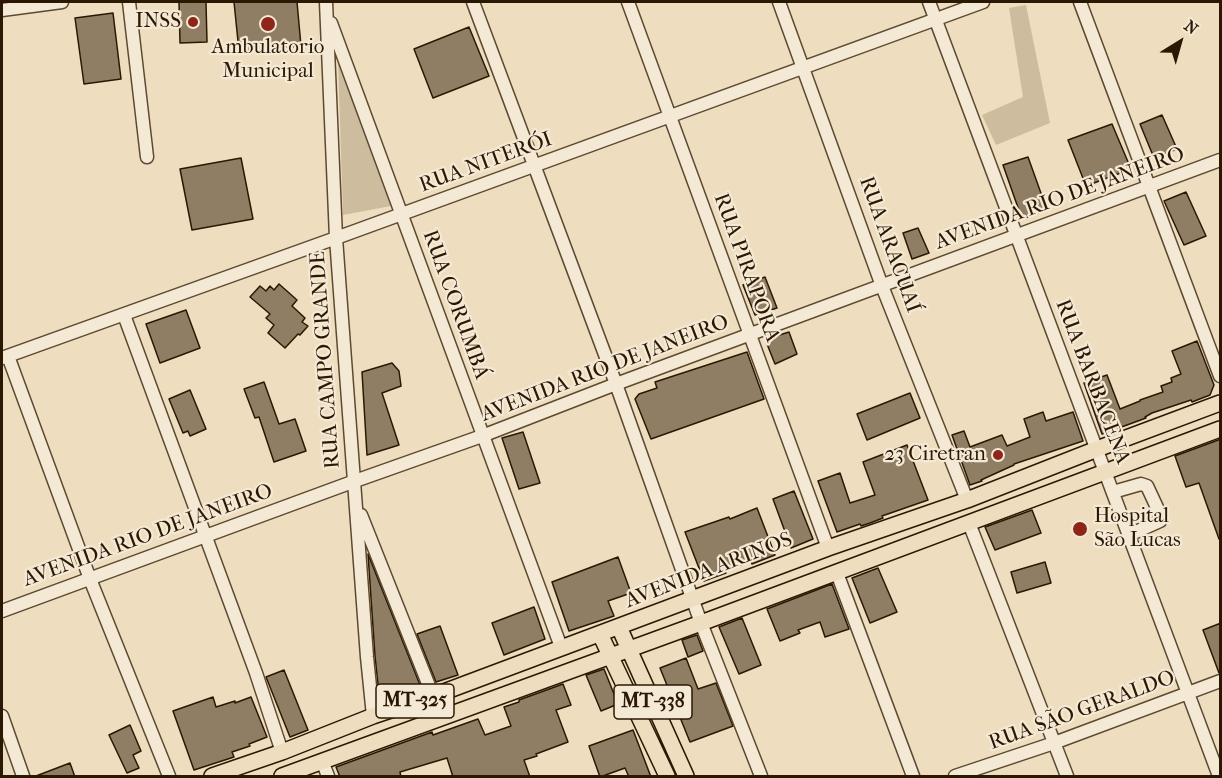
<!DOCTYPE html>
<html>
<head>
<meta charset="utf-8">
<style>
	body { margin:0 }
	#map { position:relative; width:1222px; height:778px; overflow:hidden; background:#eeddbe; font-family:"IM FELL French Canon",serif }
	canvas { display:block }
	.frame { position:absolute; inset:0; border:3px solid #2b1803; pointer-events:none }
	.north { position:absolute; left:1150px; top:12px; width:60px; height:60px; -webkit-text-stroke:4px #f4e9d5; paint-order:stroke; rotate:37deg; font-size:16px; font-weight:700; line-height:24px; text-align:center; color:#2b1803 }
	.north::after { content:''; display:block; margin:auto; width:21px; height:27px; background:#2b1803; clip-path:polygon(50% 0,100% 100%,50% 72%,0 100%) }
</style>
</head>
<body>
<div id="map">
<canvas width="1222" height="778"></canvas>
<div class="frame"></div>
<div class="north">N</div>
</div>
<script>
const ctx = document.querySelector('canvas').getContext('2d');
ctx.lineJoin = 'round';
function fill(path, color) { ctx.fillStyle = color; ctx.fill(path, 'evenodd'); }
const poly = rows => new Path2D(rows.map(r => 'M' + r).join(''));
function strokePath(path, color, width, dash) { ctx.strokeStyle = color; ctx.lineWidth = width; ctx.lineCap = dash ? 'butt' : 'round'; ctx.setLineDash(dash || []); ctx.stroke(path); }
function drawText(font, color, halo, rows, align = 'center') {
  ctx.font = font + ' "IM FELL French Canon",serif'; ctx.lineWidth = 4.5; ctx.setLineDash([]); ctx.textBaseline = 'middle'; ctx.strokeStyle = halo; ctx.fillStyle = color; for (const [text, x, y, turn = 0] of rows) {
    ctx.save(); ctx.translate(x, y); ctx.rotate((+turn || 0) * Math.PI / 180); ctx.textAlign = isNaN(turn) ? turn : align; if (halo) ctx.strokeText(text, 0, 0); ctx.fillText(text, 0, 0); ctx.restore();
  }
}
fill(poly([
	[1026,5,1050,123,996,145,982,115,1023,97,1009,8],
	[338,60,391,206,343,215]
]), '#cdbc9e');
const building = poly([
	[179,2,206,2,207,42,180,43,179,2],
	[234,2,297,2,301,46,239,51,234,2],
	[113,13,121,79,84,84,75,18,113,13],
	[469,27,489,76,433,98,414,49,469,27],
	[1162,115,1177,149,1154,158,1140,124,1162,115],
	[1112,124,1131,169,1086,186,1068,140,1112,124],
	[1028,157,1047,210,1022,219,1003,165,1028,157],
	[241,158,253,219,192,230,180,169,241,158],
	[1186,192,1206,236,1184,245,1164,201,1186,192],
	[918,228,929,253,912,259,903,233,918,228],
	[765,277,777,308,755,315,743,285,765,277],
	[279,284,297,300,292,306,305,318,302,322,308,326,300,335,298,334,285,348,268,333,274,325,266,318,270,314,250,297,260,286,266,291,270,286,274,290,279,284],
	[186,310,200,348,160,363,146,324,186,310],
	[789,332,797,354,775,364,767,344,770,338,789,332],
	[1197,341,1214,385,1210,395,1192,402,1191,400,1152,413,1145,417,1146,418,1127,425,1102,434,1084,383,1107,375,1120,409,1140,401,1140,400,1163,392,1161,386,1172,382,1171,378,1181,374,1172,351,1197,341],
	[747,352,764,399,651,439,635,399,639,394,657,388,655,382,747,352],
	[392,363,399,371,401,386,382,393,399,445,367,455,362,372,392,363],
	[264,382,279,424,295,419,306,451,274,462,259,417,255,418,244,389,264,382],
	[190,390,206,429,190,436,188,431,183,433,169,399,190,390],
	[910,393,920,418,867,440,857,414,910,393],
	[1043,412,1046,421,1073,412,1083,441,1014,464,1014,465,981,480,982,481,970,485,952,435,964,431,970,447,1002,435,1007,446,1030,437,1024,419,1043,412],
	[523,432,540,483,519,489,502,438,523,432],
	[1221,439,1221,539,1219,539,1199,483,1186,487,1175,456,1221,439],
	[907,445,928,500,882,516,883,518,870,523,861,526,860,524,837,532,818,481,840,473,850,503,875,495,863,462,907,445],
	[794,491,813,539,791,548,773,499,794,491],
	[757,508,775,555,752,564,751,561,725,571,726,573,704,581,685,532,729,517,730,519,757,508],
	[1032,510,1041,533,995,550,985,527,1032,510],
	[368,554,422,690,380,703,375,656,368,554],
	[618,557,631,593,608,601,614,616,569,631,552,582,618,557],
	[1045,562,1051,583,1017,593,1011,572,1045,562],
	[878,568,897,612,870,623,852,578,878,568],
	[832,584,849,629,825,637,820,622,798,630,800,633,780,641,767,609,832,584],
	[534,607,545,639,504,655,492,623,534,607],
	[742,618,761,665,739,674,719,627,742,618],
	[1221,623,1221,673,1219,673,1203,630,1221,623],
	[440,626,458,675,436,682,417,634,440,626],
	[697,635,703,651,688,657,682,640,697,635],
	[686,658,698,689,716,683,733,726,690,742,660,668,686,658],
	[604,669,618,704,601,711,586,675,604,669],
	[284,670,308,730,290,737,266,677,284,670],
	[563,684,571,705,556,710,568,742,536,754,537,756,524,760,530,777,453,777,447,758,400,772,401,777,340,777,336,767,432,732,433,735,478,719,485,735,511,726,504,707,519,702,519,700,563,684],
	[213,697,216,707,235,701,235,703,251,697,267,737,249,744,250,746,232,752,234,757,194,770,173,711,213,697],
	[130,725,141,751,133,755,139,768,127,773,109,735,130,725],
	[633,730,651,777,629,777,625,768,600,777,589,746,633,730],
	[70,763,75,777,36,777,36,776,70,763]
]);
fill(building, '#907e64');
strokePath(building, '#2b1803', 1.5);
const minor = poly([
	[129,2,147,157],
	[326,2,336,238,367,657,373,716],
	[473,2,616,384,701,623,761,776],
	[628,2,828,548],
	[779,2,882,286,967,500],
	[929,2,1219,776],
	[1080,2,1220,376],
	[2,10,62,2],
	[331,23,561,647],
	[124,315,256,673,282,752],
	[8,356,90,579,169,776],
	[2,358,336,238,983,2],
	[1113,492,1141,484,1147,486,1160,514,1160,521,1129,535],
	[361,515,433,696],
	[969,523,1067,776],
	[837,573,913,776],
	[2,611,355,481,482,436,616,384,1220,160],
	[2,716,23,776],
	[322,761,328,776],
	[955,776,1054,743,1220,681]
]);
const major = poly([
	[619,627,686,776],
	[600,634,667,776],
	[212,776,282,752,373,716,433,696,828,548,967,500,1097,449,1220,403],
	[282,776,701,623,1220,429]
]);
strokePath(minor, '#5c4932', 15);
strokePath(major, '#2b1803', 18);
strokePath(minor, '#f4e9d5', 12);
strokePath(major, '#eeddbe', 15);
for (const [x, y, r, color] of [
	[193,22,6,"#8f2418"],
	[268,24,8,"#8f2418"],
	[998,455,6,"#8f2418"],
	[1080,529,8,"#8f2418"]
]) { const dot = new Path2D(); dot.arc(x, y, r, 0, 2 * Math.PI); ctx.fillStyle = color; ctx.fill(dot); strokePath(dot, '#f4e9d5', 2); }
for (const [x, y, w] of [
	[415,701,78],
	[653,702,78]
]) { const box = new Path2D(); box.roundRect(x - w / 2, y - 17, w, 34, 4.5); ctx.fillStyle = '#f4e9d5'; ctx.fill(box); strokePath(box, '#2b1803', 1.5); }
drawText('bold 20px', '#2b1803', null, [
	["MT-325",415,701],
	["MT-338",653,702]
]);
drawText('21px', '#2b1803', '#f4e9d5', [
	["INSS",181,22],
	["Ambulatorio",268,48,"center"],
	["Municipal",268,72,"center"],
	["23 Ciretran",986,455],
	["Hospital",1094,517,"left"],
	["São Lucas",1094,541,"left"]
], 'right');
drawText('21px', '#2b1803', '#f4e9d5', [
	["RUA NITERÓI",486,163,-20],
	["AVENIDA RIO DE JANEIRO",1060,199,-20],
	["RUA ARACUAÍ",889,245,70],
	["RUA PIRAPORA",746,268,70],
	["RUA CORUMBÁ",455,305,70],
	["RUA CAMPO GRANDE",326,360,-94],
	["AVENIDA RIO DE JANEIRO",605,369,-21],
	["RUA BARBACENA",1092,382,69],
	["AVENIDA RIO DE JANEIRO",148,536,-20],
	["AVENIDA ARINOS",709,571,-21],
	["RUA SÃO GERALDO",1082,711,-20]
]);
</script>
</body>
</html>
